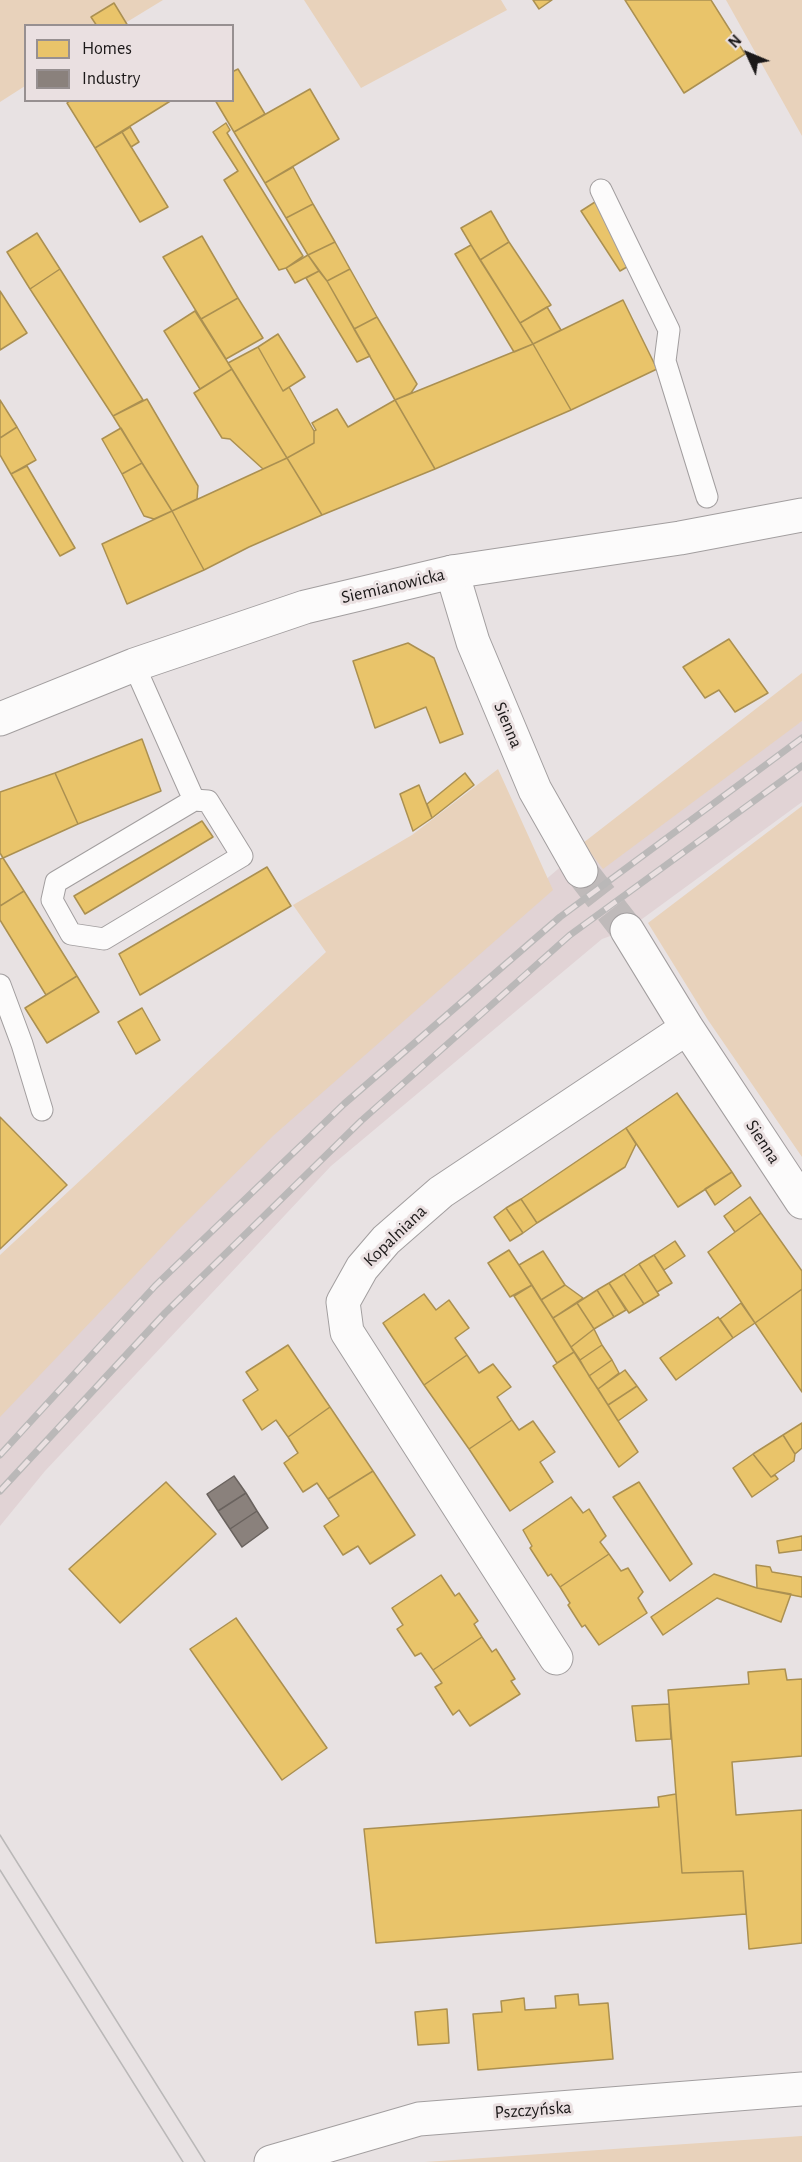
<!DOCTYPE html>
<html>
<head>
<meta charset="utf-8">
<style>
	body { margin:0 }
	#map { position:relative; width:802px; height:2162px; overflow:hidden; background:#e8e2e3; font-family:"Alegreya Sans",sans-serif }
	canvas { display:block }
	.legend { position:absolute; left:24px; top:24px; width:210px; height:78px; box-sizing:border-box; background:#eae0e1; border:2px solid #979091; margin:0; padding:8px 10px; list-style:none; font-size:18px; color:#1b1818 }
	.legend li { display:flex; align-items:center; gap:12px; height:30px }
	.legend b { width:30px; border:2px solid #979091 }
	.north { position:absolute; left:718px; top:24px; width:60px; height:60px; -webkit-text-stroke:4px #eae0e1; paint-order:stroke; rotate:314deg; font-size:16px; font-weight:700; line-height:24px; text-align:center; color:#1b1818 }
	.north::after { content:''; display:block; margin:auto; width:21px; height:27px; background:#1b1818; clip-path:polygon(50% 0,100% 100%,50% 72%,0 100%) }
</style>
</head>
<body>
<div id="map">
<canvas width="802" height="2162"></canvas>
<ul class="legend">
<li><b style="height:16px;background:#e9c46a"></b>Homes</li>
<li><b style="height:16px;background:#8a817c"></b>Industry</li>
</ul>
<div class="north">N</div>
</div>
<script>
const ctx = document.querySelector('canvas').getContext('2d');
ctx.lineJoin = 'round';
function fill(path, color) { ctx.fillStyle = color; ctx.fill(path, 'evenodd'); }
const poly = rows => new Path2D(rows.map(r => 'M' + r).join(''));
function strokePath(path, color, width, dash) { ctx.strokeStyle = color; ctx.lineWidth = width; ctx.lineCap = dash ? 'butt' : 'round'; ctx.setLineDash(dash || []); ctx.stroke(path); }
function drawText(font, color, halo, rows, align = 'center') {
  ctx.font = font + ' "Alegreya Sans",sans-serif'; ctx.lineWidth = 6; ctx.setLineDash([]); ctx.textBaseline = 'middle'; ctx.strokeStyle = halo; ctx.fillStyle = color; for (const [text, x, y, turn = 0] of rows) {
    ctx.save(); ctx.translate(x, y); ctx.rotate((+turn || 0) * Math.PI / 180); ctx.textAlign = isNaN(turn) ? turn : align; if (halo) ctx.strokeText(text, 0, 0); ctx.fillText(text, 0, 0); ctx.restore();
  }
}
fill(poly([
	[802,721,802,802,627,930,602,939,331,1166,45,1471,0,1526,0,1403,269,1117,614,821]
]), '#e1d3d5');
fill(poly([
	[0,0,163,0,122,25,26,26,25,86,0,102],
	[304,0,501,0,507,10,361,88],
	[726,0,802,0,802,136],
	[802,673,802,721,603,869,583,843],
	[498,769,553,890,274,1135,177,1231,0,1417,0,1255,326,952,293,905,412,835],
	[802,806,802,1157,708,1020,648,923],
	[802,2136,802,2162,425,2162]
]), '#e8d2bb');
const homes = poly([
	[533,0,552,0,539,9,533,0],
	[625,0,711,0,745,54,684,93,625,0],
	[114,3,128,26,97,26,91,17,114,3],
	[238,69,265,114,234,132,215,100,232,100,232,72,238,69],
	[310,89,339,139,265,183,234,132,310,89],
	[71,100,172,100,95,148,67,103,71,100],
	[226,123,230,130,227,133,303,256,286,268,279,270,224,180,238,171,213,132,226,123],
	[130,127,139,142,131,147,122,132,130,127],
	[122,132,168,207,140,222,95,148,122,132],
	[293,167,313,204,286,218,265,183,293,167],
	[595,202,632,264,620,271,581,211,595,202],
	[313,204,335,242,308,255,286,218,313,204],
	[491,211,509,242,480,260,461,228,491,211],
	[37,233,60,269,30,289,7,252,37,233],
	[202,236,238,298,201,319,163,257,202,236],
	[335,242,350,269,327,281,308,255,335,242],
	[509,242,551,305,520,323,480,260,509,242],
	[471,245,520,323,533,344,514,352,455,254,471,245],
	[308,255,319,271,295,283,286,268,308,255],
	[60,269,143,400,113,416,30,289,60,269],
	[350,269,377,317,354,329,327,281,350,269],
	[319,271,327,281,370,356,357,362,306,278,319,271],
	[0,291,27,333,0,350,0,291],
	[238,298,263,338,226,359,201,319,238,298],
	[623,300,657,369,571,410,533,344,623,300],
	[547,307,561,330,533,344,520,323,547,307],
	[195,311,232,369,200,389,164,331,195,311],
	[377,317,417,384,411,393,395,400,354,329,377,317],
	[278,334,305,377,283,391,258,347,278,334],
	[533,344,571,410,435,469,395,400,533,344],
	[258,347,283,391,289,387,314,431,314,443,287,458,228,363,258,347],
	[232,369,287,458,263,469,230,439,222,438,194,393,232,369],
	[147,399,198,486,197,499,172,511,113,416,147,399],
	[0,400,17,427,0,438,0,400],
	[395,400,435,469,322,515,287,458,314,443,314,431,316,430,312,423,337,409,348,427,395,400],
	[17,427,36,460,11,474,0,455,0,438,17,427],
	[121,428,142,463,122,474,102,439,121,428],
	[287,458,322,515,249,547,204,570,172,511,287,458],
	[142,463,172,511,154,519,144,516,122,474,142,463],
	[27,466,75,548,60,556,11,474,27,466],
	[172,511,204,570,127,604,102,544,172,511],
	[729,639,768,693,735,712,719,690,705,698,683,667,729,639],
	[408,643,434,658,463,734,440,743,426,707,375,728,353,661,408,643],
	[142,739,161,791,78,824,55,773,142,739],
	[55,773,78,824,3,858,0,853,0,792,55,773],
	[465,773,474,785,432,818,427,804,465,773],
	[419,785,432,818,413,831,400,794,419,785],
	[202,821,213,837,85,914,74,896,202,821],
	[3,858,24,891,0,906,0,859,3,858],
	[267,867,291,906,140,995,119,954,267,867],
	[24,891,77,976,46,995,0,920,0,906,24,891],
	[77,976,99,1012,47,1043,25,1008,77,976],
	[142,1008,160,1040,136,1054,118,1022,142,1008],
	[677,1093,732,1172,678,1207,626,1128,677,1093],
	[0,1117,67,1185,0,1249,0,1117],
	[626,1128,636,1144,625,1167,537,1223,521,1199,626,1128],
	[732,1172,741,1186,715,1205,705,1189,732,1172],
	[750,1197,761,1213,735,1232,724,1216,750,1197],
	[521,1199,537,1223,523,1233,506,1208,521,1199],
	[506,1208,523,1233,510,1241,494,1217,506,1208],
	[761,1213,802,1271,802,1289,755,1323,708,1252,761,1213],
	[675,1241,685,1256,664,1270,654,1255,675,1241],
	[509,1250,532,1285,510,1297,488,1263,509,1250],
	[543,1251,565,1285,541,1300,519,1265,543,1251],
	[654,1255,672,1283,657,1292,639,1264,654,1255],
	[639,1264,659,1295,644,1304,624,1274,639,1264],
	[624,1274,644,1304,629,1313,609,1283,624,1274],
	[609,1283,626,1310,614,1317,597,1290,609,1283],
	[532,1285,574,1352,557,1363,514,1296,532,1285],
	[565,1285,583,1298,553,1318,541,1300,565,1285],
	[802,1289,802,1392,755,1323,802,1289],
	[597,1290,614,1317,594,1329,577,1303,597,1290],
	[424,1294,436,1310,449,1300,469,1328,455,1338,467,1355,424,1385,383,1323,424,1294],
	[577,1303,594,1329,571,1347,553,1318,577,1303],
	[741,1303,755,1323,733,1338,720,1319,741,1303],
	[718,1317,733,1338,676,1380,660,1358,718,1317],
	[594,1329,602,1345,580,1360,571,1347,594,1329],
	[288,1345,330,1407,288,1437,276,1420,262,1430,243,1400,258,1390,246,1372,288,1345],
	[602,1345,612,1360,589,1376,580,1360,602,1345],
	[574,1352,638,1452,619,1467,553,1366,574,1352],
	[467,1355,479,1373,493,1364,511,1387,497,1397,512,1420,469,1449,424,1385,467,1355],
	[612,1360,619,1373,598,1389,589,1376,612,1360],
	[625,1370,637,1386,608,1405,598,1389,625,1370],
	[637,1386,647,1400,618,1421,608,1405,637,1386],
	[330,1407,373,1471,328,1499,317,1483,303,1492,284,1463,298,1453,288,1437,330,1407],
	[512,1420,519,1430,533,1421,555,1452,540,1462,553,1482,510,1511,469,1449,512,1420],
	[802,1423,802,1448,795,1454,783,1435,802,1423],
	[783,1435,795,1454,794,1461,771,1477,753,1454,783,1435],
	[753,1454,771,1477,775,1475,778,1479,752,1497,733,1468,753,1454],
	[373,1471,415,1535,370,1564,358,1546,343,1555,324,1526,339,1516,328,1499,373,1471],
	[166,1482,216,1534,120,1623,69,1569,166,1482],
	[639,1482,692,1564,670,1581,613,1497,639,1482],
	[571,1497,583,1513,589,1509,606,1536,600,1542,609,1554,560,1587,551,1574,548,1576,530,1548,532,1546,523,1530,571,1497],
	[802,1536,802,1550,779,1553,777,1541,802,1536],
	[609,1554,621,1571,628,1568,643,1592,638,1598,647,1613,599,1645,585,1625,582,1627,568,1605,570,1603,560,1587,609,1554],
	[756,1565,770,1567,772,1572,802,1577,802,1597,757,1588,756,1565],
	[714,1574,757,1588,791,1594,781,1622,717,1598,663,1635,651,1617,714,1574],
	[441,1575,455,1596,459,1593,478,1621,474,1624,482,1637,433,1670,421,1653,415,1656,397,1629,403,1625,392,1608,441,1575],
	[236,1618,327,1748,282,1780,190,1649,236,1618],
	[482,1637,492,1652,496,1649,515,1679,511,1681,520,1694,470,1726,459,1710,453,1715,435,1687,442,1683,433,1670,482,1637],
	[785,1669,787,1680,802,1679,802,1756,732,1762,736,1815,802,1810,802,1943,749,1949,743,1871,682,1873,668,1690,749,1684,748,1672,785,1669],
	[669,1704,671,1739,636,1741,632,1706,669,1704],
	[676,1794,682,1873,743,1871,746,1914,376,1943,364,1829,659,1807,658,1797,676,1794],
	[578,1994,579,2005,608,2003,613,2059,478,2070,473,2014,502,2012,501,2001,524,1998,525,2010,556,2008,555,1996,578,1994],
	[447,2009,449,2043,418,2045,415,2012,447,2009]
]);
fill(homes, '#e9c46a');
strokePath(homes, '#ab9051', 1.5);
const industry = poly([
	[234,1476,246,1493,218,1511,207,1494,234,1476],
	[246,1493,257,1511,230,1529,218,1511,246,1493],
	[257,1511,268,1528,242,1547,230,1529,257,1511]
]);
fill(industry, '#8a817c');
strokePath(industry, '#69625e', 1.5);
strokePath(poly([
	[581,871,627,930]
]), '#bfbaba', 33, [33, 16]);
const service = poly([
	[601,190,669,330,665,361,707,497],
	[134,665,194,800,208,801,242,856,104,939,71,934,52,900,56,882,194,800],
	[0,985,22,1044,42,1110]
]);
const minor = poly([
	[452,572,473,642,535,790,581,871],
	[627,930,687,1028,802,1202],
	[556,1658,347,1332,343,1302,362,1268,386,1240,441,1192,687,1028],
	[271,2162,419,2119,802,2089]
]);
const secondary = poly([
	[0,719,134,665,305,607,452,572,680,538,802,515]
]);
strokePath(service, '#a29e9f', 23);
strokePath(minor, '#a29e9f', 35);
strokePath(secondary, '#a29e9f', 35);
strokePath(service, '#fcfbfb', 21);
strokePath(minor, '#fcfbfb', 33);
strokePath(secondary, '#fcfbfb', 33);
strokePath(poly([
	[0,1835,205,2162],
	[0,1870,183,2162]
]), '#bab8b8', 1.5);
const rail = poly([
	[0,1455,155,1286,344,1104,560,917,802,738],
	[0,1491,165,1313,361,1121,570,935,802,766]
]);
strokePath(rail, '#bab8b8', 7);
strokePath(rail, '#eae0e1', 4.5, [14]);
drawText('18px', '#1b1818', '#eae0e1', [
	["Siemianowicka",393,586,-13],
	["Sienna",508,725,67],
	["Sienna",763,1142,57],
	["Kopalniana",395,1236,-44],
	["Pszczyńska",533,2110,-4]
]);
</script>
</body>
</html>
